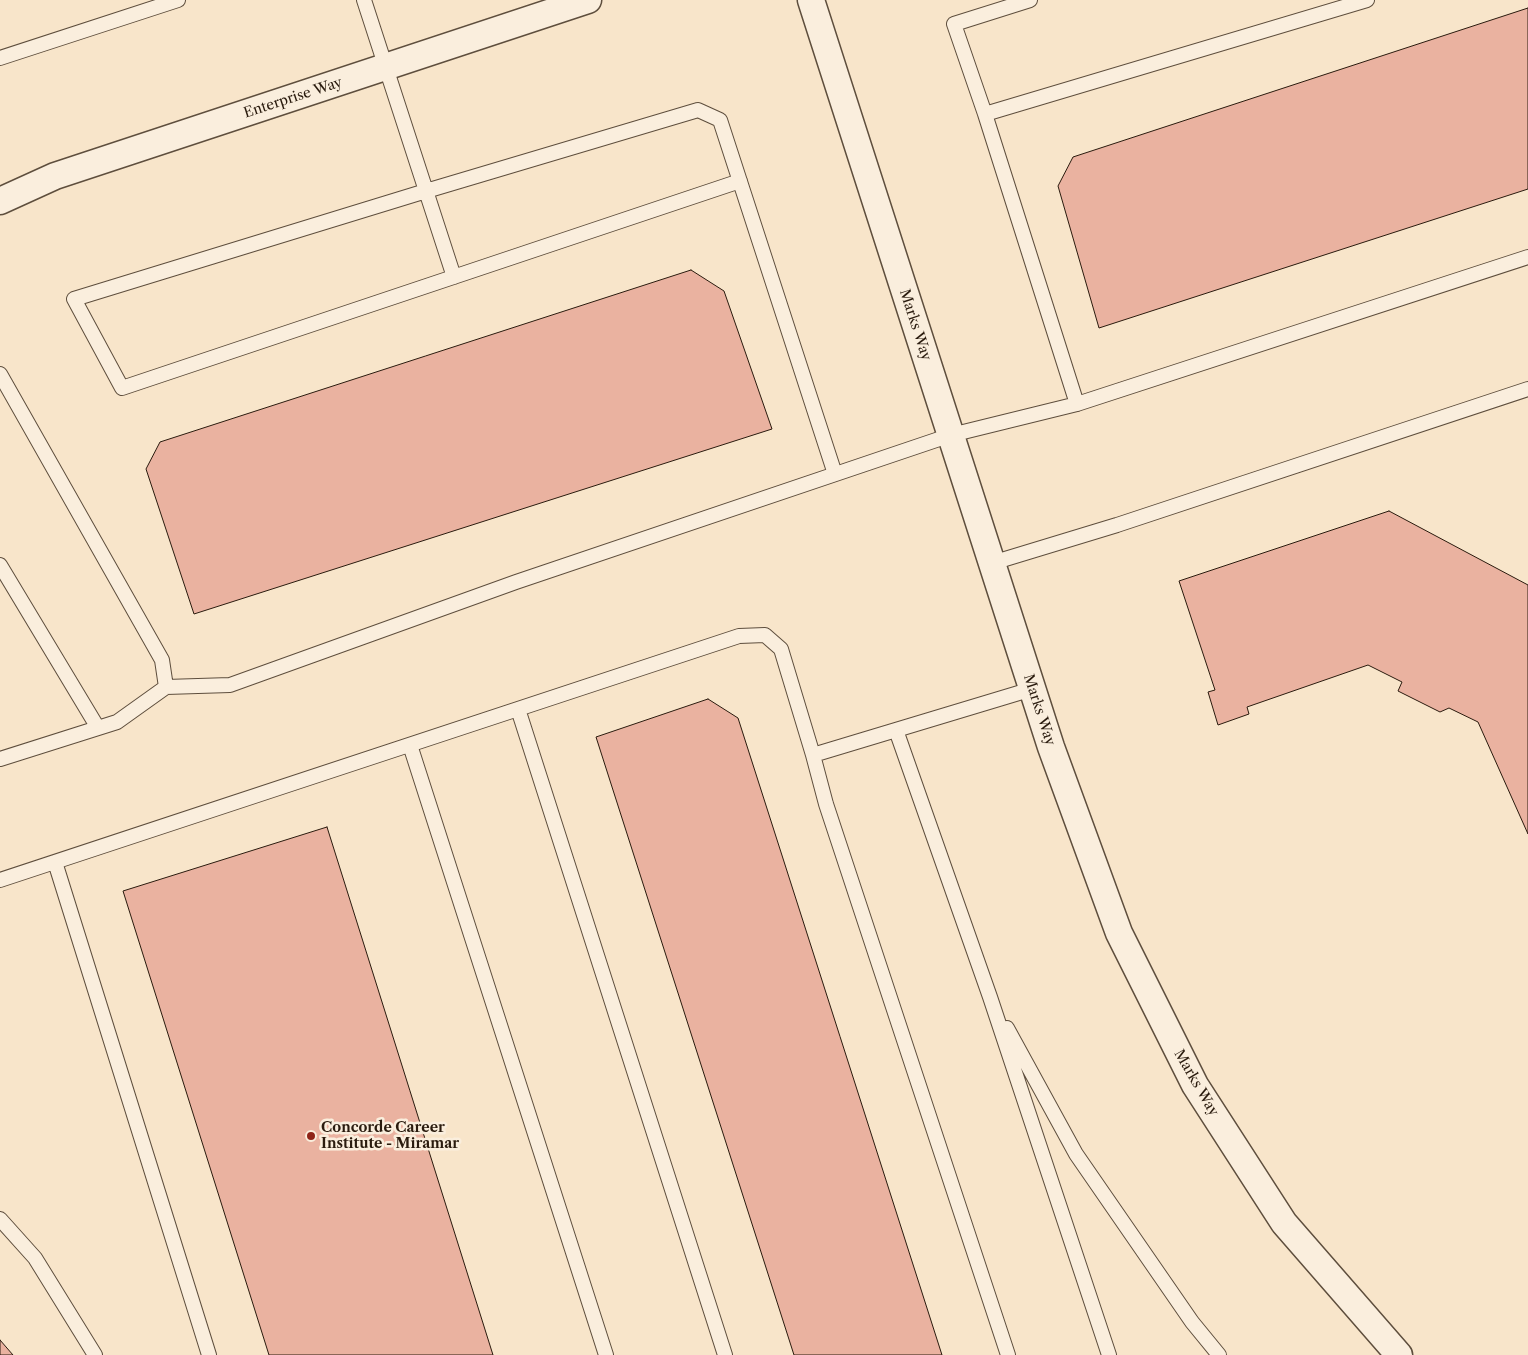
<!DOCTYPE html>
<html>
<head>
<meta charset="utf-8">
<style>
	body { margin:0 }
	canvas { display:block; background:#f8e5ca }
</style>
</head>
<body>
<canvas width="1528" height="1355"></canvas>
<script>
const ctx = document.querySelector('canvas').getContext('2d');
ctx.lineJoin = 'round';
function fill(path, color) { ctx.fillStyle = color; ctx.fill(path, 'evenodd'); }
const poly = rows => new Path2D(rows.map(r => 'M' + r).join(''));
function strokePath(path, color, width, dash) { ctx.strokeStyle = color; ctx.lineWidth = width; ctx.lineCap = dash ? 'butt' : 'round'; ctx.setLineDash(dash || []); ctx.stroke(path); }
function drawText(font, color, halo, rows, align = 'center') {
  ctx.font = font + ' "Libre Caslon Text",serif'; ctx.lineWidth = 5; ctx.setLineDash([]); ctx.textBaseline = 'middle'; ctx.strokeStyle = halo; ctx.fillStyle = color; for (const [text, x, y, turn = 0] of rows) {
    ctx.save(); ctx.translate(x, y); ctx.rotate((+turn || 0) * Math.PI / 180); ctx.textAlign = isNaN(turn) ? turn : align; if (halo) ctx.strokeText(text, 0, 0); ctx.fillText(text, 0, 0); ctx.restore();
  }
}
const building = poly([
	[1528,8,1528,189,1099,328,1058,186,1073,157,1528,8],
	[691,270,724,291,772,429,194,614,146,469,160,442,691,270],
	[1389,511,1528,585,1528,834,1478,722,1449,708,1440,712,1398,691,1402,682,1368,665,1247,707,1249,714,1218,725,1208,692,1215,690,1179,581,1389,511],
	[708,699,738,718,942,1355,794,1355,596,737,708,699],
	[327,827,493,1355,269,1355,123,891,327,827],
	[0,1340,13,1355,0,1355,0,1340]
]);
fill(building, '#eab2a0');
strokePath(building, '#2a1b0e', 1);
const service = poly([
	[364,0,454,277],
	[1030,0,954,24,985,114,1077,404],
	[0,58,178,0],
	[985,114,1367,0],
	[740,181,122,388,74,299,426,191,698,110,720,120,835,474],
	[0,374,162,660,166,687],
	[992,563,1117,525,1528,389],
	[0,565,98,728],
	[518,709,725,1355],
	[896,730,990,997,1109,1355],
	[410,745,606,1355],
	[813,755,1032,689],
	[0,759,117,722,166,687,230,685,516,582,951,435,1077,404,1528,257],
	[55,862,209,1355],
	[0,880,739,636,765,635,781,649,813,755,826,804,1008,1355],
	[1007,1028,1076,1154,1192,1322,1219,1355],
	[0,1219,35,1258,95,1355]
]);
const minor = poly([
	[811,0,1051,747,1119,933,1195,1085,1284,1223,1399,1355],
	[0,201,55,176,588,0]
]);
strokePath(service, '#5e4e3d', 16);
strokePath(minor, '#5e4e3d', 29);
strokePath(service, '#faeedd', 14);
strokePath(minor, '#faeedd', 26);
for (const [x, y, r, color] of [
	[311,1136,5,"#8f2418"]
]) { const dot = new Path2D(); dot.arc(x, y, r, 0, 2 * Math.PI); ctx.fillStyle = color; ctx.fill(dot); strokePath(dot, '#faeedd', 2); }
drawText('14px', '#2a1b0e', '#faeedd', [
	["Enterprise Way",293,98,-18],
	["Marks Way",915,325,72],
	["Marks Way",1039,710,72],
	["Marks Way",1196,1083,60]
]);
drawText('bold 14px', '#2a1b0e', '#faeedd', [
	["Concorde Career",321,1128],
	["Institute - Miramar",321,1144]
], 'left');
</script>
</body>
</html>
